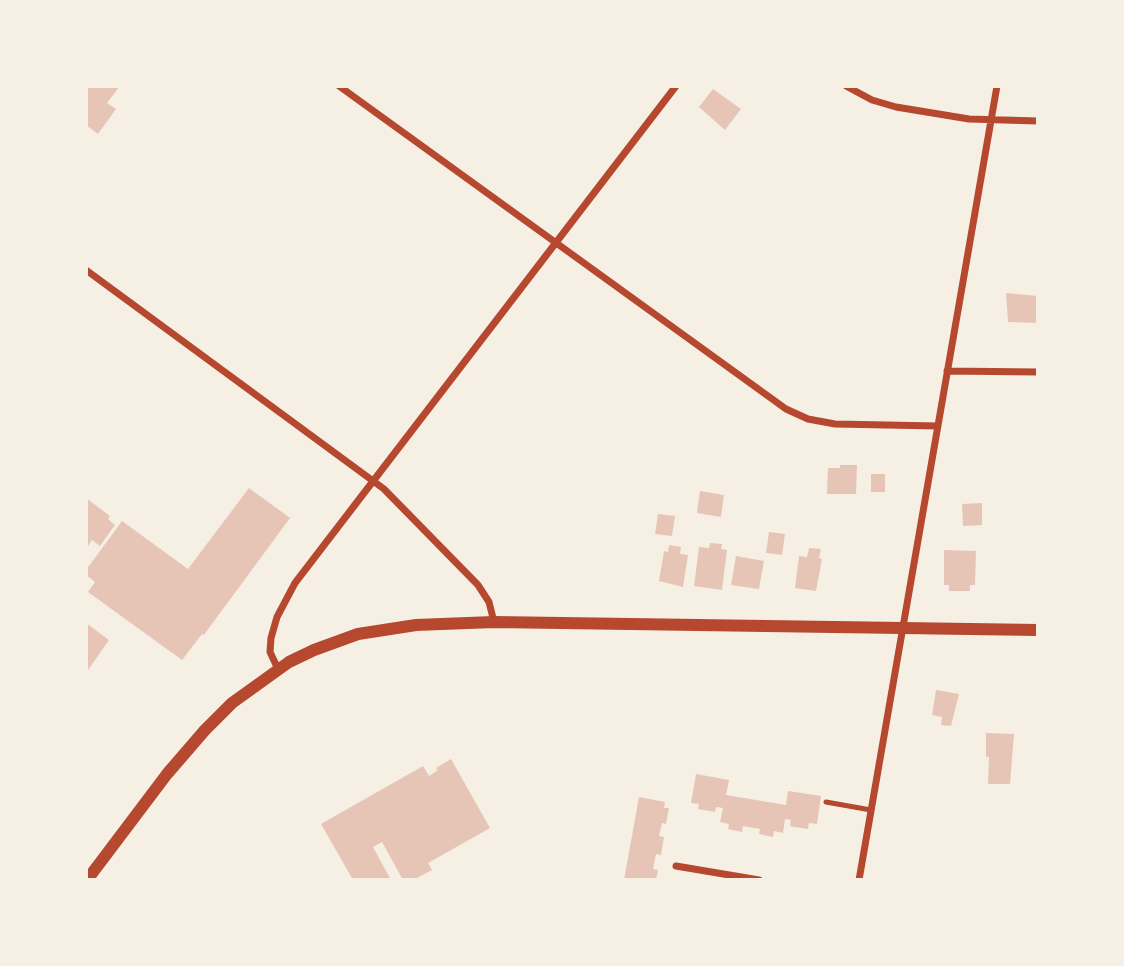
<!DOCTYPE html>
<html>
<head>
<meta charset="utf-8">
<style>
	body { margin:0 }
	#map { position:relative; width:1124px; height:966px; overflow:hidden; background:#f6efe4; font-family:"Nunito Sans",sans-serif }
	canvas { display:block }
	.frame { position:absolute; inset:0; border:88px solid #f6efe4; pointer-events:none }
</style>
</head>
<body>
<div id="map">
<canvas width="1124" height="966"></canvas>
<div class="frame"></div>
</div>
<script>
const ctx = document.querySelector('canvas').getContext('2d');
ctx.lineJoin = 'round';
function fill(path, color) { ctx.fillStyle = color; ctx.fill(path, 'evenodd'); }
const poly = rows => new Path2D(rows.map(r => 'M' + r).join(''));
function strokePath(path, color, width, dash) { ctx.strokeStyle = color; ctx.lineWidth = width; ctx.lineCap = dash ? 'butt' : 'round'; ctx.setLineDash(dash || []); ctx.stroke(path); }
fill(poly([
	[86,86,120,86,107,103,116,109,98,134,86,125],
	[713,89,741,109,725,130,699,107],
	[1006,293,1038,296,1038,323,1008,322],
	[840,465,857,465,856,494,827,494,828,468,840,468],
	[871,474,885,474,885,492,871,492],
	[249,488,290,518,209,628,204,635,202,634,182,660,88,592,95,582,86,575,86,570,122,521,188,569],
	[700,491,724,495,721,517,697,513],
	[86,498,110,516,108,519,115,525,100,546,92,540,86,549],
	[982,503,982,525,963,526,962,504],
	[658,514,675,516,672,536,655,534],
	[769,532,785,534,782,555,766,553],
	[710,543,722,544,721,549,727,550,722,590,694,586,699,547,709,548],
	[669,545,681,547,680,554,688,555,683,587,659,581,664,551,668,552],
	[809,548,821,549,819,558,822,559,816,591,795,588,799,556,807,557],
	[944,550,976,551,975,585,970,585,970,591,949,591,949,585,944,585],
	[736,556,764,561,759,589,731,585],
	[86,623,109,640,86,673],
	[936,690,959,694,951,726,941,725,942,717,932,715],
	[986,733,1014,734,1010,784,988,784,989,757,986,757],
	[451,759,490,828,428,863,432,870,413,880,403,880,382,842,373,847,391,880,353,880,321,824,423,766,429,776,438,770,436,768],
	[696,774,729,780,726,795,786,805,788,791,821,796,817,824,809,823,808,829,794,827,790,826,791,820,785,819,783,833,774,831,773,837,759,834,760,829,743,826,742,832,728,829,729,824,720,822,723,808,716,807,715,812,698,809,699,804,691,803],
	[639,797,665,802,664,808,669,808,666,824,662,823,659,836,664,837,661,855,656,854,653,869,658,870,656,880,624,880]
]), '#e6c5b7');
strokePath(poly([
	[826,802,871,810]
]), '#b5482f', 5);
strokePath(poly([
	[339,86,786,409,808,419,835,424,938,426],
	[846,86,872,100,896,107,969,119,1038,121],
	[86,270,384,489,478,585,489,602,494,622],
	[947,371,1038,372],
	[278,669,270,652,271,638,277,617,295,583,676,86],
	[676,866,759,880],
	[859,880,997,86]
]), '#b5482f', 7);
strokePath(poly([
	[87,880,167,774,205,730,232,703,289,662,314,650,358,634,416,625,494,622,1038,630]
]), '#b5482f', 12);
</script>
</body>
</html>
